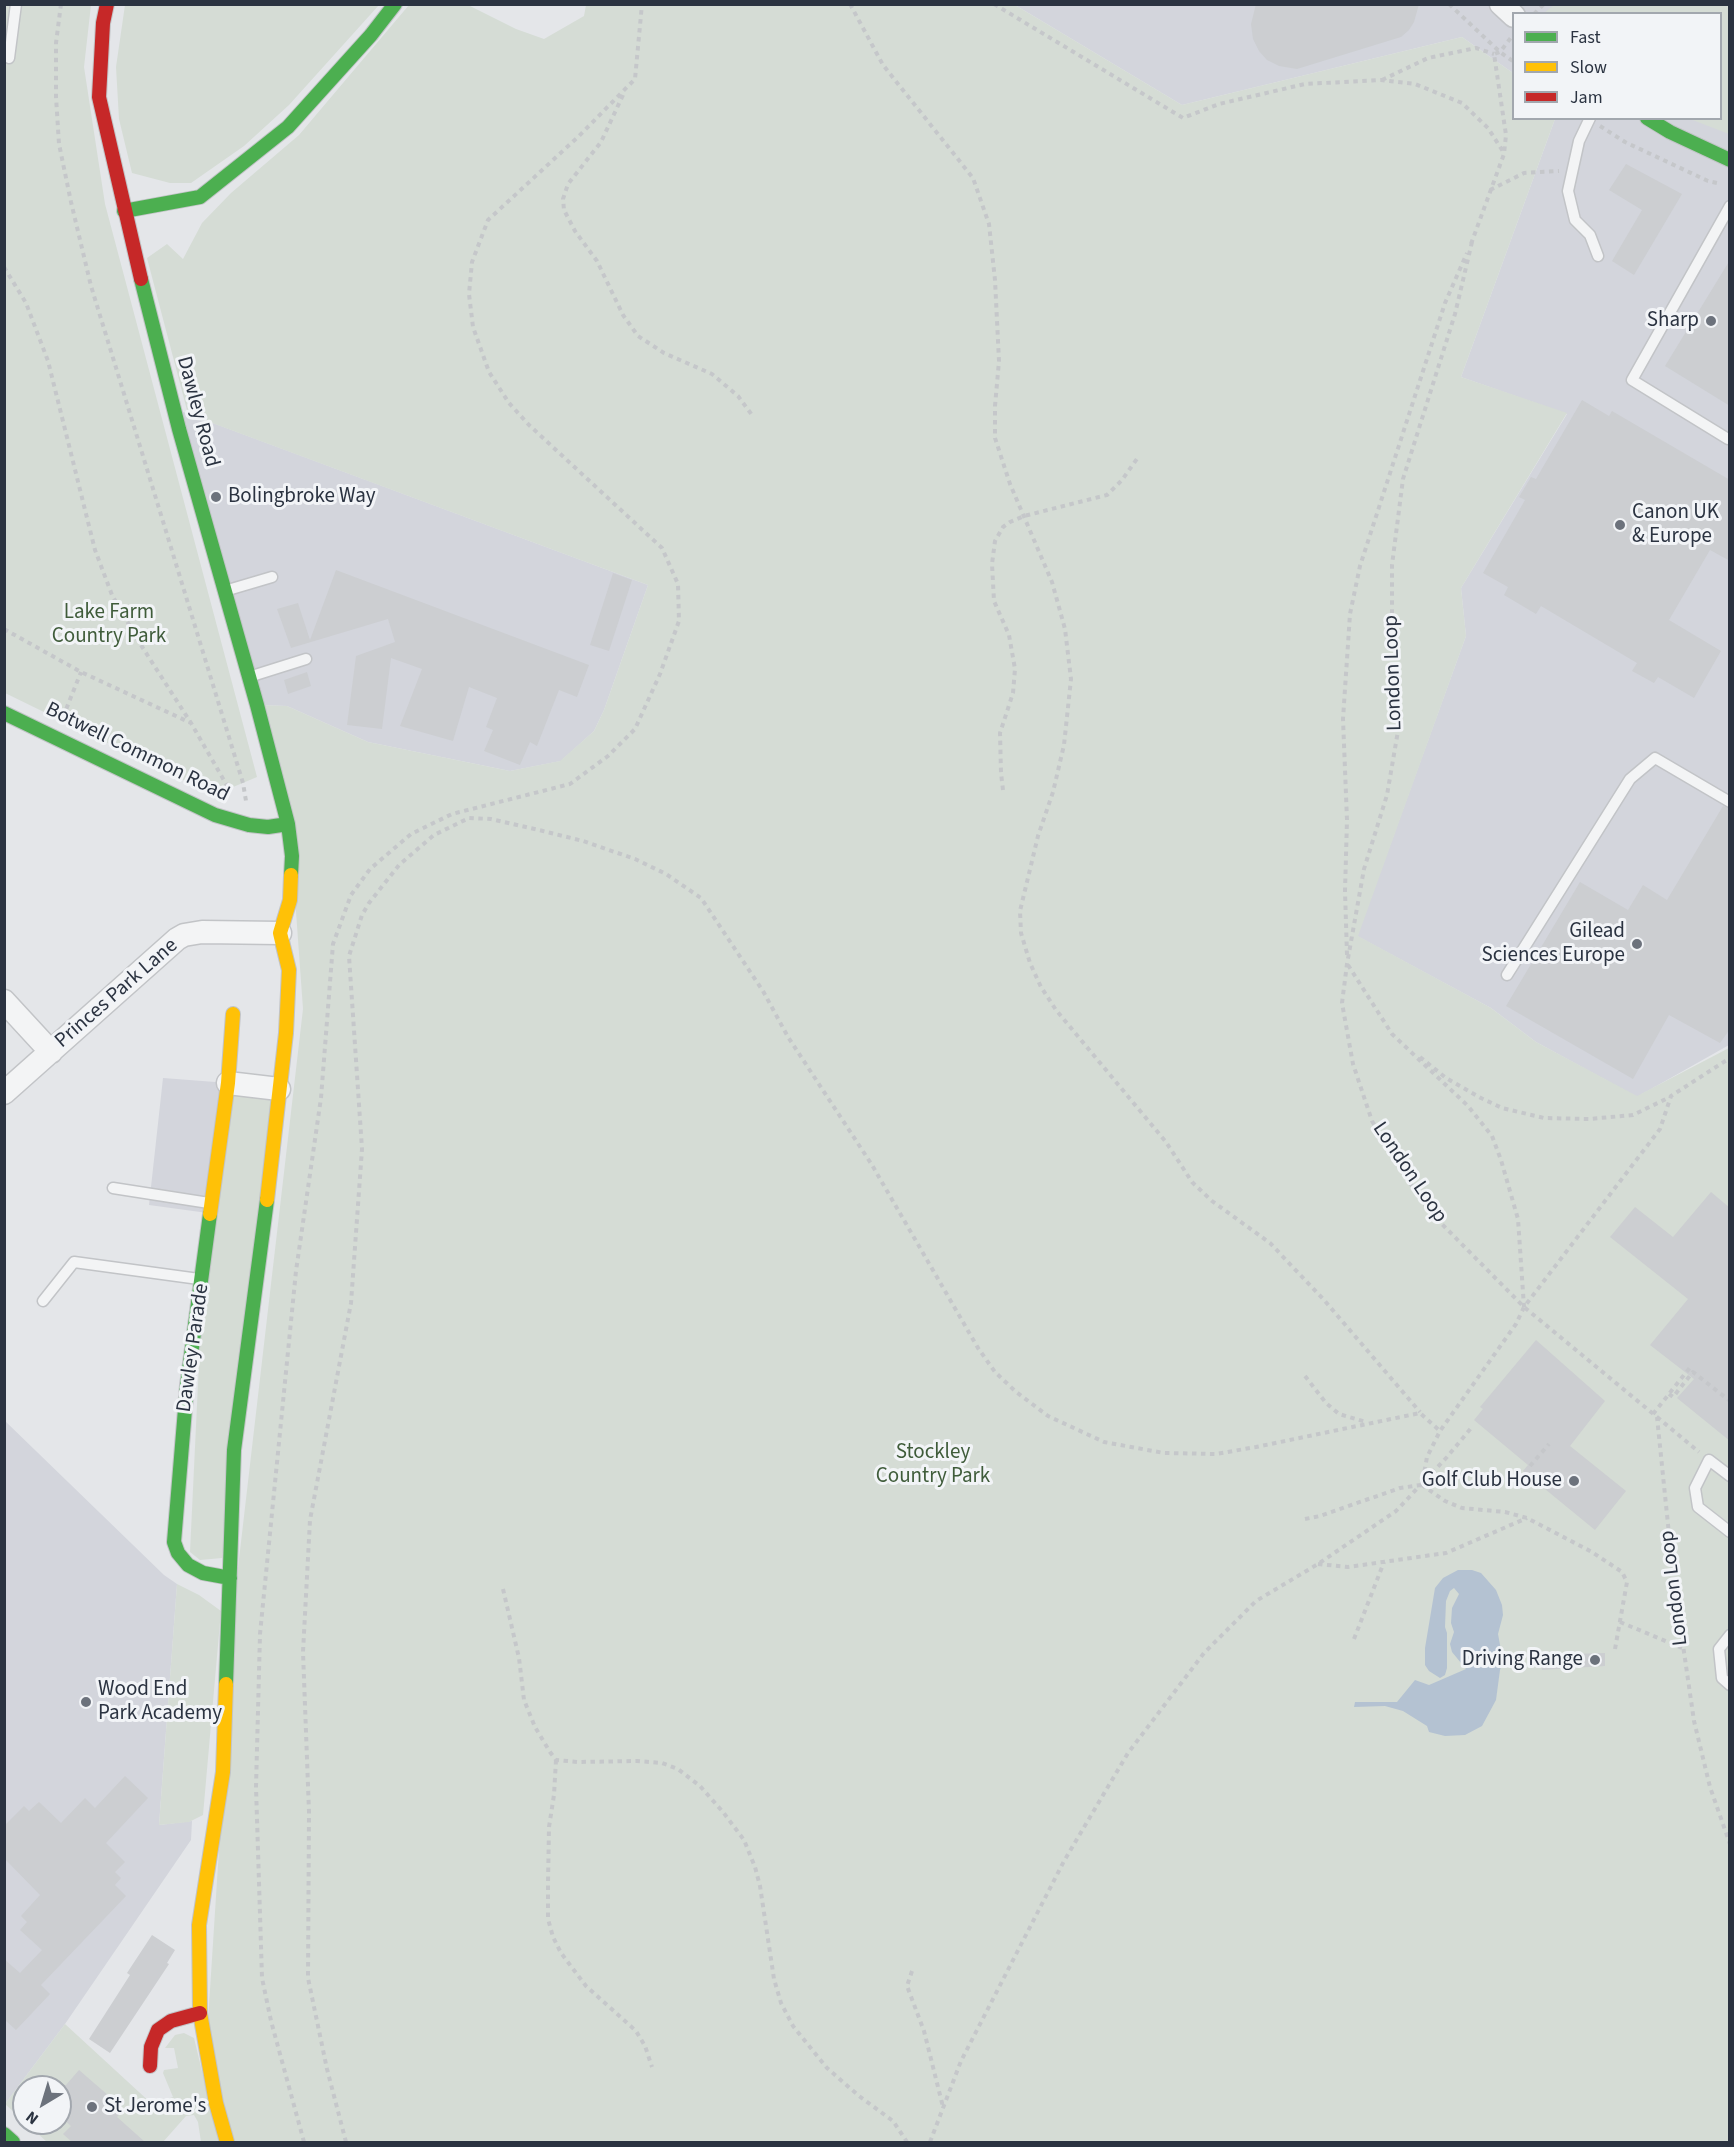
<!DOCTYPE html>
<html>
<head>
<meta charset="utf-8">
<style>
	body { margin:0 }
	#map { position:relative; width:1734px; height:2147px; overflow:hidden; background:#e4e6e9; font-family:"Source Sans 3",sans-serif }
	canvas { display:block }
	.frame { position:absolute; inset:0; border:6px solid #2b3341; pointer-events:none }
	.legend { position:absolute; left:1512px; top:12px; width:210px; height:108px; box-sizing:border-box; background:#f2f4f7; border:2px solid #a2a7ae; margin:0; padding:8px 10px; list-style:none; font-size:18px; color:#2b3341 }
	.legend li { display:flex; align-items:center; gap:12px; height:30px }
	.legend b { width:30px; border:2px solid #a2a7ae }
	.north { position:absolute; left:12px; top:2075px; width:60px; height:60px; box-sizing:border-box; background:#f2f4f7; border:2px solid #a2a7ae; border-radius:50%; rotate:218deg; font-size:16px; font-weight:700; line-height:24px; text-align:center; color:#2b3341 }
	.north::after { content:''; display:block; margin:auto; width:21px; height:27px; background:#6c727c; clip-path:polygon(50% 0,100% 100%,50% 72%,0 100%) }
</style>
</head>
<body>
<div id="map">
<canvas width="1734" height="2147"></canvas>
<div class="frame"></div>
<ul class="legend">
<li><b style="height:8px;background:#4caf50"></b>Fast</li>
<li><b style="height:8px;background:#ffc107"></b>Slow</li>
<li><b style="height:8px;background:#c62828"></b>Jam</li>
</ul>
<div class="north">N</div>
</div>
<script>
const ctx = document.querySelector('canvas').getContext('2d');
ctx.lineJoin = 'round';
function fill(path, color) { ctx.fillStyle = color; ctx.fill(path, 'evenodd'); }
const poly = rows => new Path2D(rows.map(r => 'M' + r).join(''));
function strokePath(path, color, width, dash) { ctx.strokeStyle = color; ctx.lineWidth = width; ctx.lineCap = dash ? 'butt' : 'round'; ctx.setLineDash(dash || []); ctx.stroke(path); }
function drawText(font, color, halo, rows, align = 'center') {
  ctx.font = font + ' "Source Sans 3",sans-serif'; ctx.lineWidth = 6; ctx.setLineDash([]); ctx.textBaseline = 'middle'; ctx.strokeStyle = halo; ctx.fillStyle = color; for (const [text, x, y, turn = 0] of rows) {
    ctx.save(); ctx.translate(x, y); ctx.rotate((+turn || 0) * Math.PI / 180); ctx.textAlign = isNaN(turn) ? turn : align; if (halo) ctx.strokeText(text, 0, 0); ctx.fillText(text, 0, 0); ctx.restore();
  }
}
fill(poly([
	[1015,5,1729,5,1729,1045,1637,1097,1536,1042,1491,1008,1357,936,1466,636,1461,588,1567,414,1461,377,1555,119,1720,118,1720,14,1514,14,1513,73,1462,37,1182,105],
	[178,410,648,585,604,710,594,731,561,761,510,771,368,742,287,706,257,705],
	[163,1078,228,1083,215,1214,149,1205],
	[4,1420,164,1575,177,1584,159,1825,192,1821,191,1840,65,2024,5,2104]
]), '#d3d5dc');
fill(poly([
	[1555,4,1729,5,1729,134,1690,119,1720,118,1720,14,1544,13],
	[4,5,91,5,84,67,105,204,257,777,214,795,5,693],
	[125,5,379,5,289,105,244,146,191,183,170,183,132,173,119,119,116,67],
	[409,5,468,5,516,29,544,39,584,16,586,5,1015,5,1182,105,1462,37,1513,73,1514,118,1555,119,1461,377,1567,413,1461,588,1466,636,1358,936,1491,1008,1536,1042,1637,1096,1729,1048,1729,2142,227,2142,206,2052,236,1585,303,1009,292,856,257,705,287,706,368,742,510,771,560,761,594,731,604,710,648,585,188,414,147,258,167,244,183,259,202,223,231,193,299,135],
	[228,1083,279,1089,222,1558,200,1560,190,1552,203,1279],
	[177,1584,199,1595,221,1611,203,1815,189,1822,159,1825],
	[65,2024,152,2104,173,2097,163,2073,164,2070,178,2068,174,2048,165,2048,175,2035,184,2033,194,2038,219,2142,201,2142,198,2122,194,2115,186,2116,163,2142,47,2142,26,2123,60,2123,60,2087,24,2087,24,2121,5,2104]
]), '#d5dcd5');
fill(poly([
	[1458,1570,1472,1570,1481,1573,1496,1590,1502,1605,1503,1615,1498,1634,1503,1661,1500,1670,1496,1700,1482,1726,1465,1735,1445,1736,1429,1732,1427,1726,1403,1711,1385,1706,1354,1707,1355,1702,1397,1702,1415,1680,1429,1685,1466,1669,1452,1652,1450,1644,1454,1632,1451,1623,1452,1608,1459,1594,1454,1588,1450,1591,1446,1601,1445,1627,1447,1633,1447,1668,1445,1675,1440,1678,1429,1671,1425,1665,1425,1648,1435,1588,1443,1578]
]), '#b4c2d2');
fill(poly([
	[1256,4,1419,4,1414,22,1409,30,1401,37,1297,69,1279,66,1267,60,1259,51,1253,39,1251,24],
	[1626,164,1682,194,1634,275,1612,261,1642,210,1609,190],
	[1730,260,1730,406,1665,366],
	[1582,400,1609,416,1612,411,1730,480,1730,561,1710,550,1669,620,1721,651,1694,698,1658,677,1654,683,1632,671,1637,663,1541,606,1536,614,1504,595,1508,587,1483,573,1525,500,1519,497,1531,477,1536,479],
	[336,570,589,665,577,697,559,690,537,746,530,742,520,765,484,751,493,730,486,727,497,698,469,687,453,741,400,726,422,669,391,658,382,729,347,725,356,656,395,642,388,619,291,648,277,609,298,603,310,640],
	[613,573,632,580,609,651,590,645],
	[307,672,311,686,288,694,284,680],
	[1723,806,1730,809,1730,1029,1720,1043,1669,1015,1633,1079,1506,1006,1580,882,1628,910,1643,885,1667,900],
	[1711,1192,1730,1208,1730,1441,1677,1398,1694,1379,1650,1345,1688,1299,1610,1237,1635,1207,1673,1237],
	[1536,1340,1605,1401,1570,1446,1626,1491,1595,1530,1523,1471,1528,1465,1474,1420,1483,1409,1480,1407],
	[1605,1653,1605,1666,1542,1670,1539,1655],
	[125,1776,148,1798,106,1843,125,1862,115,1872,121,1878,115,1885,126,1896,41,1985,50,1994,16,2030,4,2019,4,1959,20,1973,42,1950,20,1930,27,1922,21,1916,40,1895,4,1858,4,1826,24,1806,29,1811,39,1802,61,1823,85,1798,95,1808],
	[152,1935,175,1950,167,1963,169,1964,110,2053,89,2039,130,1975,127,1973],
	[79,2070,124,2109,117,2117,145,2142,72,2142,63,2134,71,2126,60,2116,60,2085,66,2085]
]), '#ccced1');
const lane = poly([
	[9,58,16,4],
	[1590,118,1579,141,1568,191,1575,220,1590,235,1598,256],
	[1728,439,1632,380,1730,206],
	[228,590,272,577],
	[252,676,306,659],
	[1507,975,1630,779,1655,758,1730,802],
	[113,1188,209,1203],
	[43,1301,74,1262,199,1279],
	[1730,1476,1709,1460,1695,1488,1698,1507,1730,1532],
	[1730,1635,1719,1649,1722,1678,1730,1685]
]);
const street = poly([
	[1501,4,1514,16],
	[4,1001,51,1052],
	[228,1083,279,1089],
	[4,1093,177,939,184,935,202,932,280,933]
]);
const fast = poly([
	[1647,118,1670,132,1730,160],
	[124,211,200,197,288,127,371,35,395,4],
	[141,279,179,429,257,705,288,824,292,856,291,875],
	[4,713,215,815,249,825,268,827,288,824],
	[210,1214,187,1385,174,1542,178,1553,188,1565,203,1573,230,1578],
	[226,1684,234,1450,267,1200],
	[4,2134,13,2142]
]);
const slow = poly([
	[267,1200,286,1033,289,970,280,933,290,900,291,875],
	[210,1214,228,1083,233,1014],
	[226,1684,223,1772,199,1925,200,2013,216,2103,227,2142]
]);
const jam = poly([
	[107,4,103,23,99,97,141,279],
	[150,2066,151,2047,158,2030,171,2021,200,2013]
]);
strokePath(lane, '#c2c4c7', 13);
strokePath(street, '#c2c4c7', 25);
strokePath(fast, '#c2c4c7', 16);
strokePath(slow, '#c2c4c7', 16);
strokePath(jam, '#c2c4c7', 16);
strokePath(poly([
	[61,4,56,43,56,97,59,144,71,202,91,286,243,783,246,801],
	[850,4,883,65,973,178,989,224,995,280,999,361,995,406,995,438,1010,484,1052,582,1065,629,1071,679,1064,745,1053,792,1038,836,1020,911,1021,933,1030,963,1041,987,1056,1010,1166,1142,1192,1182,1212,1201,1270,1243,1324,1300,1420,1412],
	[994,4,1183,118,1219,104,1305,84,1381,80,1415,84,1462,103,1488,128,1504,153],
	[1449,4,1500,52,1514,62],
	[1534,14,1544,4],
	[1382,80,1428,58,1476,48,1494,54],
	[623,95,601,142,568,184,563,199,564,210,575,231,597,261,623,315,638,336,664,353,712,374,738,396,752,415],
	[1600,126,1625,142,1708,181,1717,183],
	[1490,190,1524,173,1559,171],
	[1472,242,1455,314,1403,479,1392,565,1392,673,1398,731,1387,795,1364,869,1347,964,1342,1003,1353,1064,1372,1121,1401,1170,1431,1213,1524,1307,1657,1417,1674,1583,1694,1721,1710,1787,1730,1844],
	[1471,244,1504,154,1506,135,1494,54,1500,52,1513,35],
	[4,267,26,303,48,361,95,550,112,595,139,642,191,723],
	[4,629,81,672,191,723,229,789,228,794],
	[63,717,81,672],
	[1003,790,1001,773,1000,733,1013,693,1015,669,1009,635,994,601,992,564,995,541,1003,527,1010,522,1024,516,1107,495,1122,480,1139,456],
	[1347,955,1345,891,1347,820,1343,719,1350,614,1360,566,1445,303,1467,253],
	[1348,965,1392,1034,1468,1106,1492,1136,1501,1160,1518,1219,1524,1307],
	[1420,1057,1446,1078,1481,1098,1502,1108,1544,1118,1589,1119,1633,1115,1670,1097],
	[1305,1376,1326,1403,1339,1414,1366,1422],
	[1669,1394,1673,1397,1693,1372,1730,1401],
	[1653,1414,1692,1365],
	[1657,1417,1699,1452],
	[1530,1466,1549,1444],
	[1305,1519,1320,1516,1400,1488,1421,1485],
	[1318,1564,1348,1567,1446,1553,1527,1518],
	[503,1589,519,1658,524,1700,535,1727,550,1752,556,1760,578,1762,637,1761,662,1763,678,1769,700,1786,723,1812,744,1840,755,1867,760,1886,774,1979,781,2003,793,2026,827,2068,859,2096,893,2121,907,2142],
	[1620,1622,1682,1648],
	[1354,1639,1384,1562],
	[1615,1649,1627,1582,1622,1572,1592,1552,1527,1518,1505,1512,1462,1508,1445,1501,1422,1485,1427,1457,1440,1431,1516,1324,1524,1307,1660,1129,1671,1096,1730,1058],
	[556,1760,554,1795,549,1827,548,1884,548,1919,553,1937,561,1953,586,1986,636,2031,645,2046,652,2067],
	[912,1971,907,1986,924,2031,943,2107],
	[304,2142,271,2021,262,1978,256,1787,260,1634,296,1271,321,1098,333,944,351,895,370,869,411,834,452,814,570,784,608,756,635,729,660,674,679,621,678,584,662,548,529,425,509,403,489,372,473,327,469,294,472,262,488,220,579,136,635,79,642,4],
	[346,2142,327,2069,308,1978,309,1812,303,1652,310,1520,351,1303,362,1149,349,956,362,915,369,903,399,865,434,835,469,818,491,819,543,831,583,841,635,859,666,874,701,898,763,991,788,1037,872,1165,978,1348,995,1372,1015,1391,1048,1416,1104,1442,1164,1453,1216,1454,1256,1447,1420,1413,1440,1431],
	[930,2142,961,2061,1064,1861,1128,1753,1204,1653,1256,1601,1318,1564,1396,1511,1447,1457,1472,1427]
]), '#c5c7ca', 4, [4.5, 4.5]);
strokePath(lane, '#f3f4f5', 10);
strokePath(street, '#f3f4f5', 22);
strokePath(fast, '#4caf50', 14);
strokePath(slow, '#ffc107', 14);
strokePath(jam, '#c62828', 14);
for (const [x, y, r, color] of [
	[1711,321,6,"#6c727c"],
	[216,497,6,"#6c727c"],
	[1620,525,6,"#6c727c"],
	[1637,944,6,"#6c727c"],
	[1574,1481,6,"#6c727c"],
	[1595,1660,6,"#6c727c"],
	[86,1702,6,"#6c727c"],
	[92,2107,6,"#6c727c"]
]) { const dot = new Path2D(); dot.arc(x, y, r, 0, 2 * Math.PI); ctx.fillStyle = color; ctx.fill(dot); strokePath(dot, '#f2f4f7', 2); }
drawText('21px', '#2b3341', '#f2f4f7', [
	["Sharp",1699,321],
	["Bolingbroke Way",228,497,"left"],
	["Canon UK",1632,513,"left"],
	["& Europe",1632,537,"left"],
	["Gilead",1625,932],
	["Sciences Europe",1625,956],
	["Golf Club House",1562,1481],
	["Driving Range",1583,1660],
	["Wood End",98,1690,"left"],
	["Park Academy",98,1714,"left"],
	["St Jerome's",104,2107,"left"]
], 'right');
drawText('21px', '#2b3341', '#f2f4f7', [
	["Dawley Road",197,412,75],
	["London Loop",1394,673,-92],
	["Botwell Common Road",137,753,26],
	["Princes Park Lane",117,994,-41],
	["London Loop",1409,1173,56],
	["Dawley Parade",194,1348,-82],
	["London Loop",1675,1588,-97]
]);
drawText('21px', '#3f5c3a', '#f2f4f7', [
	["Lake Farm",109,613],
	["Country Park",109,637],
	["Stockley",933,1453],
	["Country Park",933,1477]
]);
</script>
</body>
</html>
